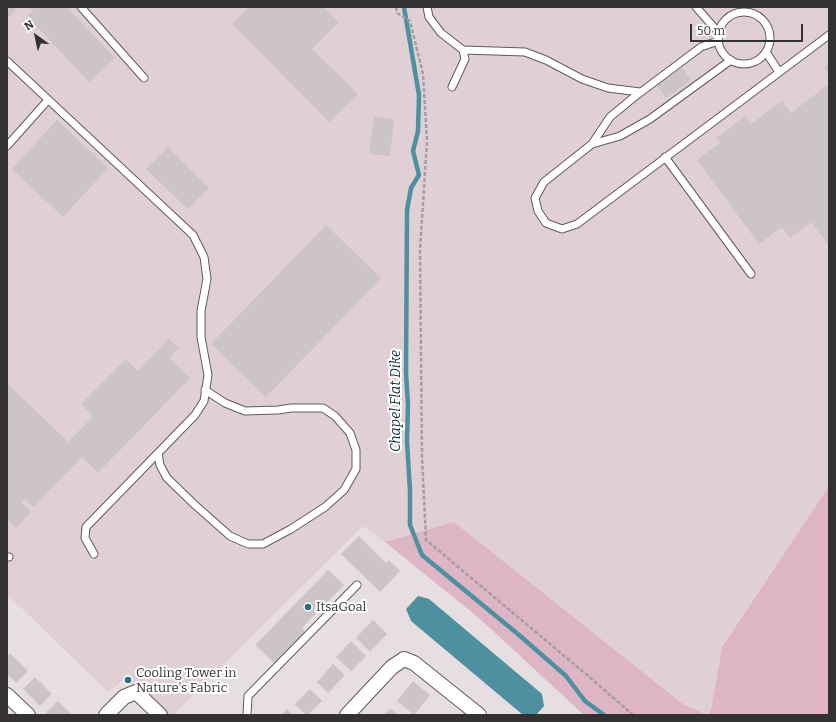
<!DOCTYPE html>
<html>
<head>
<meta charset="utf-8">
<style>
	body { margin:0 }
	#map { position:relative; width:836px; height:722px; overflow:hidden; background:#e6dee1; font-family:Bitter,serif }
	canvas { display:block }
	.frame { position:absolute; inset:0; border:8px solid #343132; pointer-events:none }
	.north { position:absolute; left:16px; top:16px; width:40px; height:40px; -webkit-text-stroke:3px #fff; paint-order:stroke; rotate:327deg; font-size:11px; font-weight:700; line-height:16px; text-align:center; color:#343132 }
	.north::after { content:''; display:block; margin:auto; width:14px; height:18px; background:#343132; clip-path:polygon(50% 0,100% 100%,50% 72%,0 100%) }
	.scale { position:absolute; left:690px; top:24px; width:113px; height:18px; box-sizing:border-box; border:2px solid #343132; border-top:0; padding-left:5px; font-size:12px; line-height:14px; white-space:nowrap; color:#343132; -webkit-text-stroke:3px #fff; paint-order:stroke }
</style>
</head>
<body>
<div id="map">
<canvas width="836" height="722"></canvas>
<div class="frame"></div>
<div class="north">N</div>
<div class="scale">50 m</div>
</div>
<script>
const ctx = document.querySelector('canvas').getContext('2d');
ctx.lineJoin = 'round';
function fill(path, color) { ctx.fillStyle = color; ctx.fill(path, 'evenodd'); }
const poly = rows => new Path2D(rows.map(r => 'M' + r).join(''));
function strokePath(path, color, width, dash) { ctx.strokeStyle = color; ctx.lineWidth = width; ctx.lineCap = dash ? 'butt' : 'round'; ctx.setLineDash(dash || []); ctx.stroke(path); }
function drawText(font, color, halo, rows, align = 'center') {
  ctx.font = font + ' Bitter,serif'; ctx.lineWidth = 4; ctx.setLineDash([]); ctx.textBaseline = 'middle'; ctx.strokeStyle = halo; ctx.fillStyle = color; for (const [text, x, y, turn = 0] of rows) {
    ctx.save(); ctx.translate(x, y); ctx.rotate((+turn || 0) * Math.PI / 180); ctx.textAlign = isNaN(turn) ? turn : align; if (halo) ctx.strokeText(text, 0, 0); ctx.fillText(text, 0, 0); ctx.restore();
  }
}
fill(poly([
	[7,7,829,7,829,486,722,646,710,715,683,704,454,522,385,542,363,526,173,715,169,715,127,677,108,692,7,594]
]), '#e0d0d6');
fill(poly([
	[829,486,829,715,710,715,722,647],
	[454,522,683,704,708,715,584,715,479,618,385,542]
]), '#deb5c5');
fill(poly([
	[418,596,429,599,542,694,544,706,536,715,523,715,411,621,406,609]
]), '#4e909f');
strokePath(poly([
	[404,7,419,95,418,131,413,151,419,175,411,188,407,210,406,373,408,405,407,441,410,491,410,525,422,555,519,635,566,676,585,701,604,715]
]), '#4e909f', 4.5);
fill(poly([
	[7,7,13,7,16,10,7,19],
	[30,7,67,7,115,58,89,82,27,16,33,11],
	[249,7,323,7,339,22,312,49,358,94,329,122,232,24],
	[829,63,829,74,824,67],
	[682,68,691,80,666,98,657,85],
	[829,84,829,246,811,222,790,238,782,227,759,244,697,160,720,143,717,138,745,116,751,124,782,101,791,113],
	[374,116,394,119,390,156,369,154],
	[57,120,108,168,63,217,12,169],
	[168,147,209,188,188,209,146,169],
	[326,225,381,278,266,397,211,344],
	[169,339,179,348,169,358,190,378,98,473,82,457,33,507,24,499,21,502,31,512,16,528,7,519,7,383,68,442,93,416,81,404,126,359,138,371],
	[359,536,386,563,389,560,400,571,380,592,341,554],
	[328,570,344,585,302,628,305,632,274,663,255,645],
	[373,620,387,634,370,652,356,638],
	[351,641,366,656,351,671,336,657],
	[10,653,28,671,16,683,7,674,7,657],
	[333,664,345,675,328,693,317,682],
	[35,677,52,694,40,706,23,689],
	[413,681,430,695,414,715,397,701],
	[310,689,322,701,308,715,306,715,295,704],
	[58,701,72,715,48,715,46,713],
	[390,708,398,715,383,715],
	[287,709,293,715,281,715]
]), '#ccc4c7');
const service = poly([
	[81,7,144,78],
	[427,7,429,17,441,33,463,50,525,52,546,60,582,79,608,88,640,92],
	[696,7,718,32],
	'718 38a26 26 0 1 1 52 0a26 26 0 1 1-52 0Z',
	[718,41,701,47,633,98,610,117,592,144,544,182,535,198,538,211,546,223,562,229,577,224,829,35],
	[766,52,779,72],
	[7,61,193,235,204,257,207,279,201,311,201,337,208,375,204,401,195,415,86,527,85,538,94,554],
	[452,87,465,59,463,50],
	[592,144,620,136,650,119,731,60],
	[7,146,48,100],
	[665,157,751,274],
	[158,453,160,465,167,478,195,505,230,536,248,544,263,544,291,529,325,507,344,490,356,469,356,450,350,433,335,416,323,408,291,408,278,410,245,411,225,403,205,390],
	[7,557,9,557],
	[247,715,248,696,357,585]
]);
const minor = poly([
	[7,695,28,715],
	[106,715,124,697,136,692,160,715],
	[347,715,392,667,404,659,414,663,479,715]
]);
strokePath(service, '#615a5d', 9);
strokePath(minor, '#615a5d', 16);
strokePath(poly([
	[396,7,397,13,410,21,423,74,427,141,420,250,422,457,426,540,587,675,633,715]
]), '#a49ea0', 2.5, [4, 2]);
strokePath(service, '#fff', 7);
strokePath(minor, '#fff', 14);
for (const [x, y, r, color] of [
	[308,607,4,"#296f7d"],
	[128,680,4,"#296f7d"]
]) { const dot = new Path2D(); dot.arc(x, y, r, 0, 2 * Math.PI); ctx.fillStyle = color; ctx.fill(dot); strokePath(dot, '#fff', 1.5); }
drawText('13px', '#343132', '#fff', [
	["ItsaGoal",316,607],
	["Cooling Tower in",136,673],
	["Nature's Fabric",136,688]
], 'left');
drawText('italic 14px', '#12333b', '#fff', [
	["Chapel Flat Dike",396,401,-90]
]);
</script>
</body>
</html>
